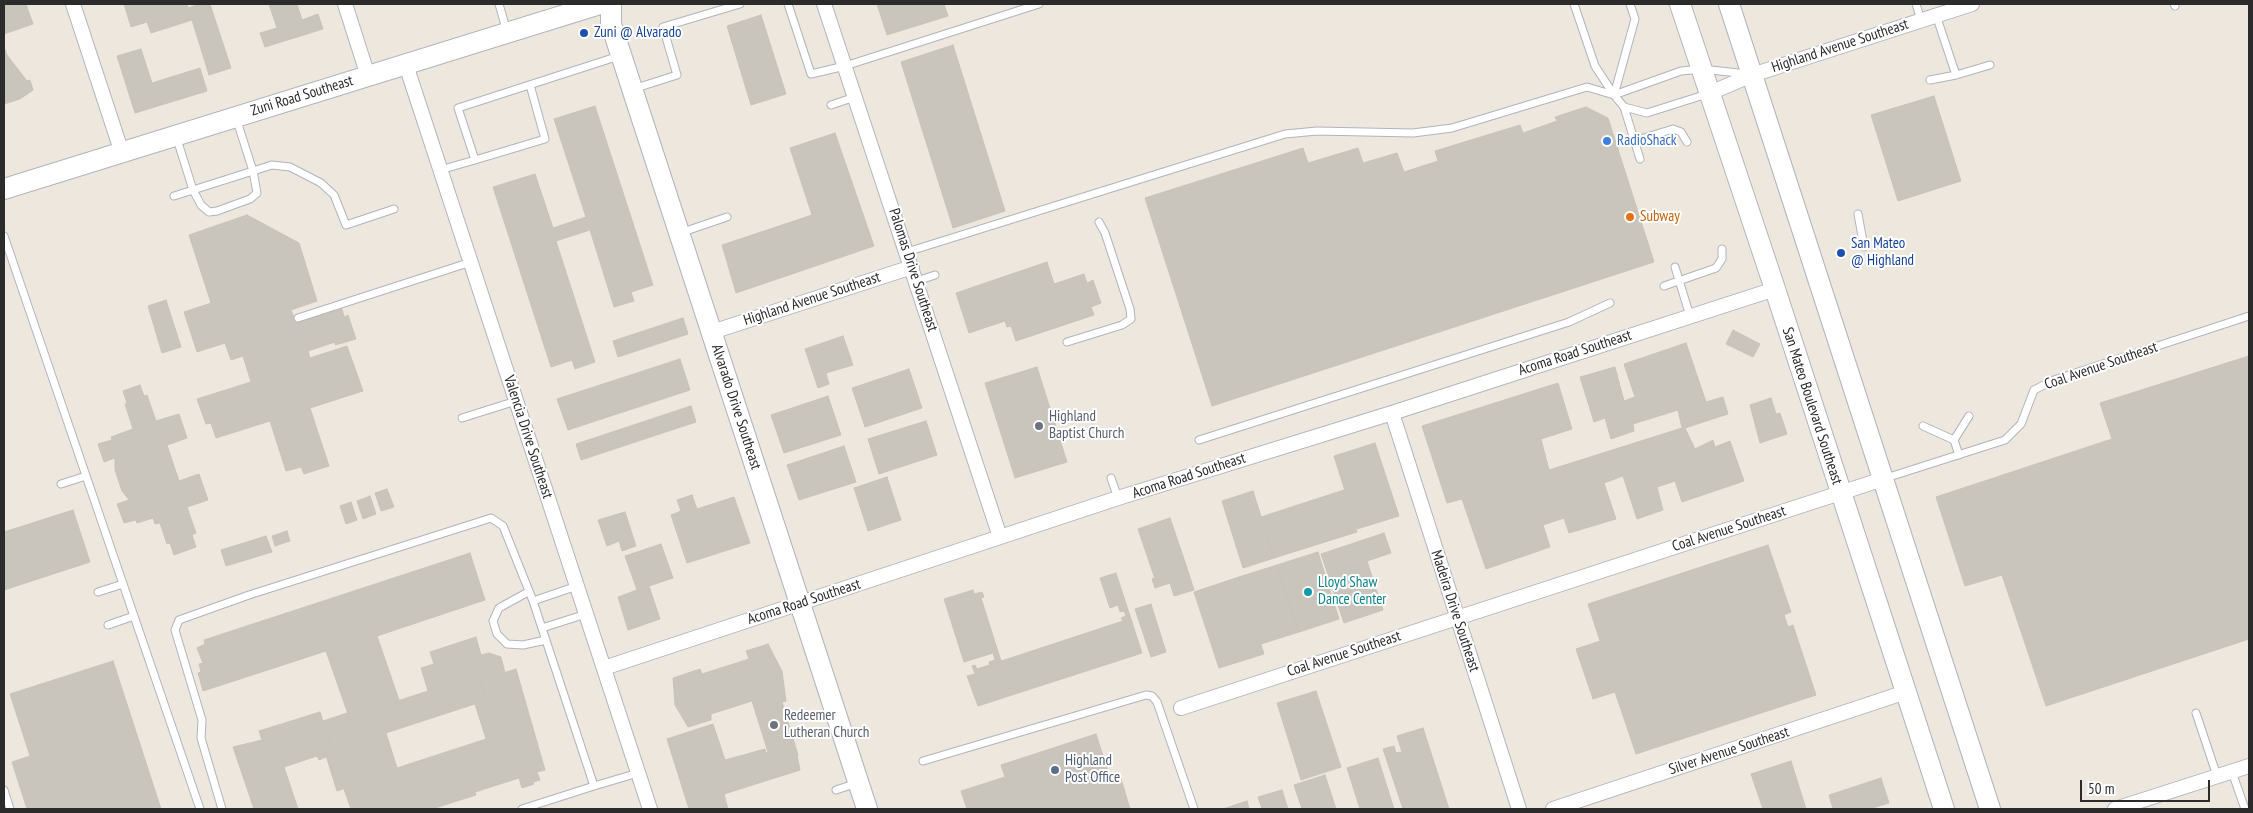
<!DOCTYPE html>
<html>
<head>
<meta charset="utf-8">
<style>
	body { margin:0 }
	#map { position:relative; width:2253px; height:813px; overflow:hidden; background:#ede7de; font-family:"PT Sans Narrow",sans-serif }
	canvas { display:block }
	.frame { position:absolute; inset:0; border:5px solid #2b2b2b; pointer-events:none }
	.scale { position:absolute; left:2080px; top:780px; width:130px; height:22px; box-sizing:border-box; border:2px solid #2b2b2b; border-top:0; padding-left:6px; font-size:15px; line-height:18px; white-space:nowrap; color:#2b2b2b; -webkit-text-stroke:4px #fff; paint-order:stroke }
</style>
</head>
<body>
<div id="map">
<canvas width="2253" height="813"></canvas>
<div class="frame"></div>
<div class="scale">50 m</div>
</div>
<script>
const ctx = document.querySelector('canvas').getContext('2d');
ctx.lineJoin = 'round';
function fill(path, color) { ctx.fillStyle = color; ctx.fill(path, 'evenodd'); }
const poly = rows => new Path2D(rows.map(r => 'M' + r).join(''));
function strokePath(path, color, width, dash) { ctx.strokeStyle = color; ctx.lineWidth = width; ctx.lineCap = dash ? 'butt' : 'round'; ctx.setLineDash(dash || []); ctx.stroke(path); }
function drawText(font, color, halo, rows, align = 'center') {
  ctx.font = font + ' "PT Sans Narrow",sans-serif'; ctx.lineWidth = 4; ctx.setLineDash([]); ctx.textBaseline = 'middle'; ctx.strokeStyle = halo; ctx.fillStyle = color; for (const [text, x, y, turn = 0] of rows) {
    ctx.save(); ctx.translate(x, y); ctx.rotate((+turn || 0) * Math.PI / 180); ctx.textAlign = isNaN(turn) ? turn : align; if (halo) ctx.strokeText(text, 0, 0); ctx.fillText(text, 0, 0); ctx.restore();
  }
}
const building = poly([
	[7,4,26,4,33,24,4,34,4,5,7,4],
	[124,4,187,4,188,8,200,4,210,4,231,68,209,75,192,20,151,33,147,22,131,27,124,4],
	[269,4,297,4,302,20,318,14,323,29,265,47,260,33,277,28,269,4],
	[877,4,944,4,948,16,887,35,877,4],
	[761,15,786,94,751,105,727,26,761,15],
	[953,45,1005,211,953,228,901,62,953,45],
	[4,47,7,55,27,81,30,80,33,90,20,99,4,104,4,47],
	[141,49,152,83,200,68,207,91,135,113,117,56,141,49],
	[1934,96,1961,181,1898,201,1871,115,1934,96],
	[595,106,653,285,631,292,634,301,614,307,590,230,556,241,595,362,575,369,572,360,551,367,493,187,535,174,553,228,586,217,554,119,595,106],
	[1586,107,1608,118,1654,262,1212,406,1145,198,1303,148,1308,163,1358,148,1363,163,1397,153,1404,172,1438,161,1435,151,1520,125,1523,133,1557,121,1555,117,1586,107],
	[835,133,874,246,736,293,722,245,812,215,790,148,835,133],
	[247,215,299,243,317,301,291,310,296,323,342,309,344,317,348,315,356,339,335,345,335,342,308,351,310,358,347,346,363,391,310,408,329,466,304,474,301,467,286,471,270,421,216,438,211,423,206,424,197,399,251,382,243,356,231,360,225,343,197,352,184,312,211,303,189,235,247,215],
	[1047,262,1054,284,1084,274,1087,283,1093,280,1101,303,1091,307,1094,315,1016,341,1011,326,1007,327,1005,321,969,333,956,293,1047,262],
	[166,300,181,347,162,353,148,306,166,300],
	[683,318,688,334,618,357,613,341,683,318],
	[1733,330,1760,344,1753,357,1726,344,1733,330],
	[843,336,853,365,826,373,829,384,818,388,805,349,843,336],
	[1686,343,1706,402,1723,397,1728,414,1685,428,1695,449,1713,440,1715,447,1730,441,1744,481,1682,502,1675,481,1657,487,1663,510,1637,519,1623,476,1604,483,1616,519,1569,533,1564,518,1543,525,1550,547,1486,569,1462,499,1447,503,1422,426,1558,383,1572,429,1541,439,1549,470,1682,428,1678,410,1633,424,1634,431,1611,439,1605,418,1594,422,1580,377,1615,367,1624,401,1635,397,1624,364,1686,343],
	[2249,356,2249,639,2046,706,2002,575,1965,586,1936,497,2112,439,2100,403,2249,356],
	[680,359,690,390,568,430,557,399,680,359],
	[1037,367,1067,462,1015,478,985,383,1037,367],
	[909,369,922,408,865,427,852,388,909,369],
	[140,385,144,396,147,395,156,421,179,414,187,438,167,445,179,481,199,474,208,500,187,507,196,533,192,535,196,547,174,555,170,543,167,544,160,523,155,524,153,518,137,523,136,520,124,523,117,504,129,500,122,491,115,470,115,458,104,462,98,444,112,440,111,437,133,429,125,404,127,403,123,391,140,385],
	[828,396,841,435,784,453,771,415,828,396],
	[1771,398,1776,414,1780,413,1787,434,1760,443,1750,405,1771,398],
	[691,406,696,422,581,460,576,444,691,406],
	[926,421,937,455,879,474,868,439,926,421],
	[1375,443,1399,516,1357,529,1334,456,1375,443],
	[844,446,856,482,799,500,787,465,844,446],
	[887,477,901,520,868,531,854,488,887,477],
	[387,489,394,507,381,511,375,493,387,489],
	[1344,490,1357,532,1274,558,1261,517,1344,490],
	[1253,491,1274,558,1243,568,1222,501,1253,491],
	[692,495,697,509,734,497,750,543,687,563,671,515,681,511,677,500,692,495],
	[370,496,376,514,363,519,357,501,370,496],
	[351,502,357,520,346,524,340,506,351,502],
	[73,510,90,562,4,590,4,532,73,510],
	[625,512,636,546,622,551,619,541,607,546,598,520,625,512],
	[1170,518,1187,568,1155,579,1138,529,1170,518],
	[287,531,290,541,275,546,272,536,287,531],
	[1384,533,1391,553,1367,561,1383,610,1344,623,1321,554,1384,533],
	[266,536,272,552,226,566,221,550,266,536],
	[661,544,673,578,649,586,660,619,628,630,618,597,637,590,625,556,661,544],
	[1768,545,1791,612,1784,615,1788,627,1793,625,1816,695,1636,754,1615,692,1593,699,1576,649,1600,641,1588,604,1768,545],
	[1318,552,1339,619,1299,632,1277,565,1318,552],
	[470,553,485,600,377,636,399,700,349,717,326,651,203,691,198,673,201,672,199,664,203,663,197,648,205,644,204,640,470,553],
	[1277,565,1299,632,1261,644,1239,577,1277,565],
	[1187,568,1194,590,1174,596,1170,583,1155,588,1152,579,1187,568],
	[1116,573,1142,653,978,706,967,676,975,674,972,666,975,665,977,669,1123,621,1121,618,1126,616,1124,611,1120,612,1118,605,1110,608,1100,578,1116,573],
	[1239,577,1264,654,1219,668,1194,592,1239,577],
	[973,590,974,594,982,592,984,597,981,598,1001,661,990,665,989,662,995,660,993,653,964,662,944,599,973,590],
	[1151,604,1166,652,1151,657,1135,609,1151,604],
	[476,637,481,655,489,653,501,657,505,673,481,680,487,700,386,733,398,771,337,791,324,749,331,747,323,721,347,713,349,717,428,691,421,668,434,664,430,652,476,637],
	[768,644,782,671,786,701,782,702,798,755,797,755,800,770,724,794,728,809,689,809,667,739,713,724,725,760,765,749,766,753,768,752,752,701,711,714,711,720,688,727,675,705,673,678,700,669,702,674,749,659,746,651,768,644],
	[113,661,161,809,27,809,12,762,30,756,10,694,113,661],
	[516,669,545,770,537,772,540,780,533,782,534,784,522,788,519,778,475,792,476,795,432,809,351,809,344,789,398,771,397,768,486,739,475,704,487,700,481,680,516,669],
	[1316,691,1341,767,1301,780,1277,703,1316,691],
	[320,712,331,747,324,749,326,757,319,760,317,756,284,767,298,809,254,809,233,747,262,740,259,731,320,712],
	[1423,728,1449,809,1403,809,1383,749,1394,746,1396,753,1402,752,1397,736,1423,728],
	[1096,734,1110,778,1120,775,1130,809,967,809,961,791,1005,777,1001,765,1096,734],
	[1378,758,1394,809,1360,809,1347,768,1378,758],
	[1791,761,1806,809,1763,809,1751,774,1791,761],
	[1325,775,1336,809,1302,809,1294,785,1325,775],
	[1881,778,1889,803,1869,809,1833,809,1829,795,1881,778],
	[1282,790,1288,809,1262,809,1258,797,1282,790],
	[1247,801,1249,809,1223,809,1247,801]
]);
fill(building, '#c9c5bc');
strokePath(building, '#c9c3b7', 1);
const lane = poly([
	[499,4,507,32],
	[788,4,811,74,845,66,1039,4],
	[1916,4,1921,20],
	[2174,4,2175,6],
	[1936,15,1956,75,1990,65],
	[1930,80,1956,75],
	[633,89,677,75,663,27,740,4],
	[1614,95,1681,71,1702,69,1747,74],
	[1614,95,1635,19,1630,4],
	[1614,95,1624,107,1640,159],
	[831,105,855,97],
	[1624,107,1647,113,1707,94],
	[176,136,193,190,201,205,209,212,217,211,250,199,257,193,253,171,236,118],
	[1634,141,1673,129,1681,132,1687,142],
	[475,160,545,139,530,85],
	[440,170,475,160,458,108,619,56],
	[174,196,272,165,290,167,321,183,334,195,346,225,394,209],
	[1858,214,1864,247],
	[680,233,727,217],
	[4,236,200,809],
	[907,252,1285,134,1317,131,1413,133,1452,128,1587,87,1614,95,1595,66,1574,4],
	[1675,267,1690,316],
	[917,281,935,275],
	[1664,286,1716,268,1722,259,1722,249],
	[298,318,471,262],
	[1067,342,1122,325,1131,319,1130,309,1105,233,1099,222],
	[462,418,516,401],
	[1923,426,1954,440],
	[1199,440,1569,322,1610,303],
	[1959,455,1954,440,1969,416],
	[1111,478,1118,498],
	[1886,478,2005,440,2021,424,2034,390,2054,380,2249,316],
	[61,484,86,476],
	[98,592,123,584],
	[528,592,499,608,493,621,497,634,507,644,523,645,546,640],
	[533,601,577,586],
	[108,625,134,616],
	[542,628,586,614],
	[2196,713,2217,776],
	[923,761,1146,695,1152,696,1157,702,1194,809],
	[2232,772,2245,809],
	[594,786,638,773],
	[4,790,10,809],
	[836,790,857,783],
	[222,809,201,738,202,720,175,630,179,620,249,595,491,518,503,526,533,601,594,786,522,809]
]);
const street = poly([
	[73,4,122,153],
	[345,4,368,76],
	[824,4,1000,537],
	[406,65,650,809],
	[1710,93,1752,75,1972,4],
	[712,332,912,267],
	[1392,413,1519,809],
	[604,668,1118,498,1392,413,1775,289],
	[1181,708,1883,479],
	[1553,809,1906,692],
	[2115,809,2249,766]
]);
const secondary = poly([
	[611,4,611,24,867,809],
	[1680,4,1775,289,1944,809],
	[1729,4,1990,809],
	[4,189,600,4]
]);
strokePath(lane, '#b1b4bf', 9);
strokePath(street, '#b1b4bf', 16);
strokePath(secondary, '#b1b4bf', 22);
strokePath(lane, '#fff', 7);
strokePath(street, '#fff', 14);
strokePath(secondary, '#fff', 20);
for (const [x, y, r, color] of [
	[584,33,5,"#1a4fb4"],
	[1607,141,5,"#3f7fe0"],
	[1630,217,5,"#e8710a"],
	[1841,253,5,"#1a4fb4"],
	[1039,426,5,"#6b7280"],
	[1308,592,5,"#0f9aa8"],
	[774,725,5,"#6b7280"],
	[1055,770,5,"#5c6f8a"]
]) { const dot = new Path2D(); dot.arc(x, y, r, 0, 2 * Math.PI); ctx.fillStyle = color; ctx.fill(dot); strokePath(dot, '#fff', 2); }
drawText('15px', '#164399', '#fff', [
	["Zuni @ Alvarado",594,33],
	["San Mateo",1851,244],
	["@ Highland",1851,261]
], 'left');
drawText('15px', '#2b2b2b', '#fff', [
	["Highland Avenue Southeast",1840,46,-18],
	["Zuni Road Southeast",302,96,-17],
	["Palomas Drive Southeast",913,270,72],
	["Highland Avenue Southeast",812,299,-18],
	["Acoma Road Southeast",1575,353,-18],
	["Coal Avenue Southeast",2101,366,-19],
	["San Mateo Boulevard Southeast",1812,406,72],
	["Alvarado Drive Southeast",736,407,72],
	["Valencia Drive Southeast",528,437,72],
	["Acoma Road Southeast",1189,476,-18],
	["Coal Avenue Southeast",1729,529,-18],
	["Acoma Road Southeast",804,602,-18],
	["Madeira Drive Southeast",1455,611,72],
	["Coal Avenue Southeast",1344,654,-18],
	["Silver Avenue Southeast",1729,751,-18]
]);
drawText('15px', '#366cbe', '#fff', [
	["RadioShack",1617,141]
], 'left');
drawText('15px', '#c56008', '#fff', [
	["Subway",1640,217]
], 'left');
drawText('15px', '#5b616d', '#fff', [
	["Highland",1049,417],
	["Baptist Church",1049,434],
	["Redeemer",784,716],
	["Lutheran Church",784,733]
], 'left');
drawText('15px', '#0d838f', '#fff', [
	["Lloyd Shaw",1318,583],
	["Dance Center",1318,600]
], 'left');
drawText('15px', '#4e5e75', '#fff', [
	["Highland",1065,761],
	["Post Office",1065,778]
], 'left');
</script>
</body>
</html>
